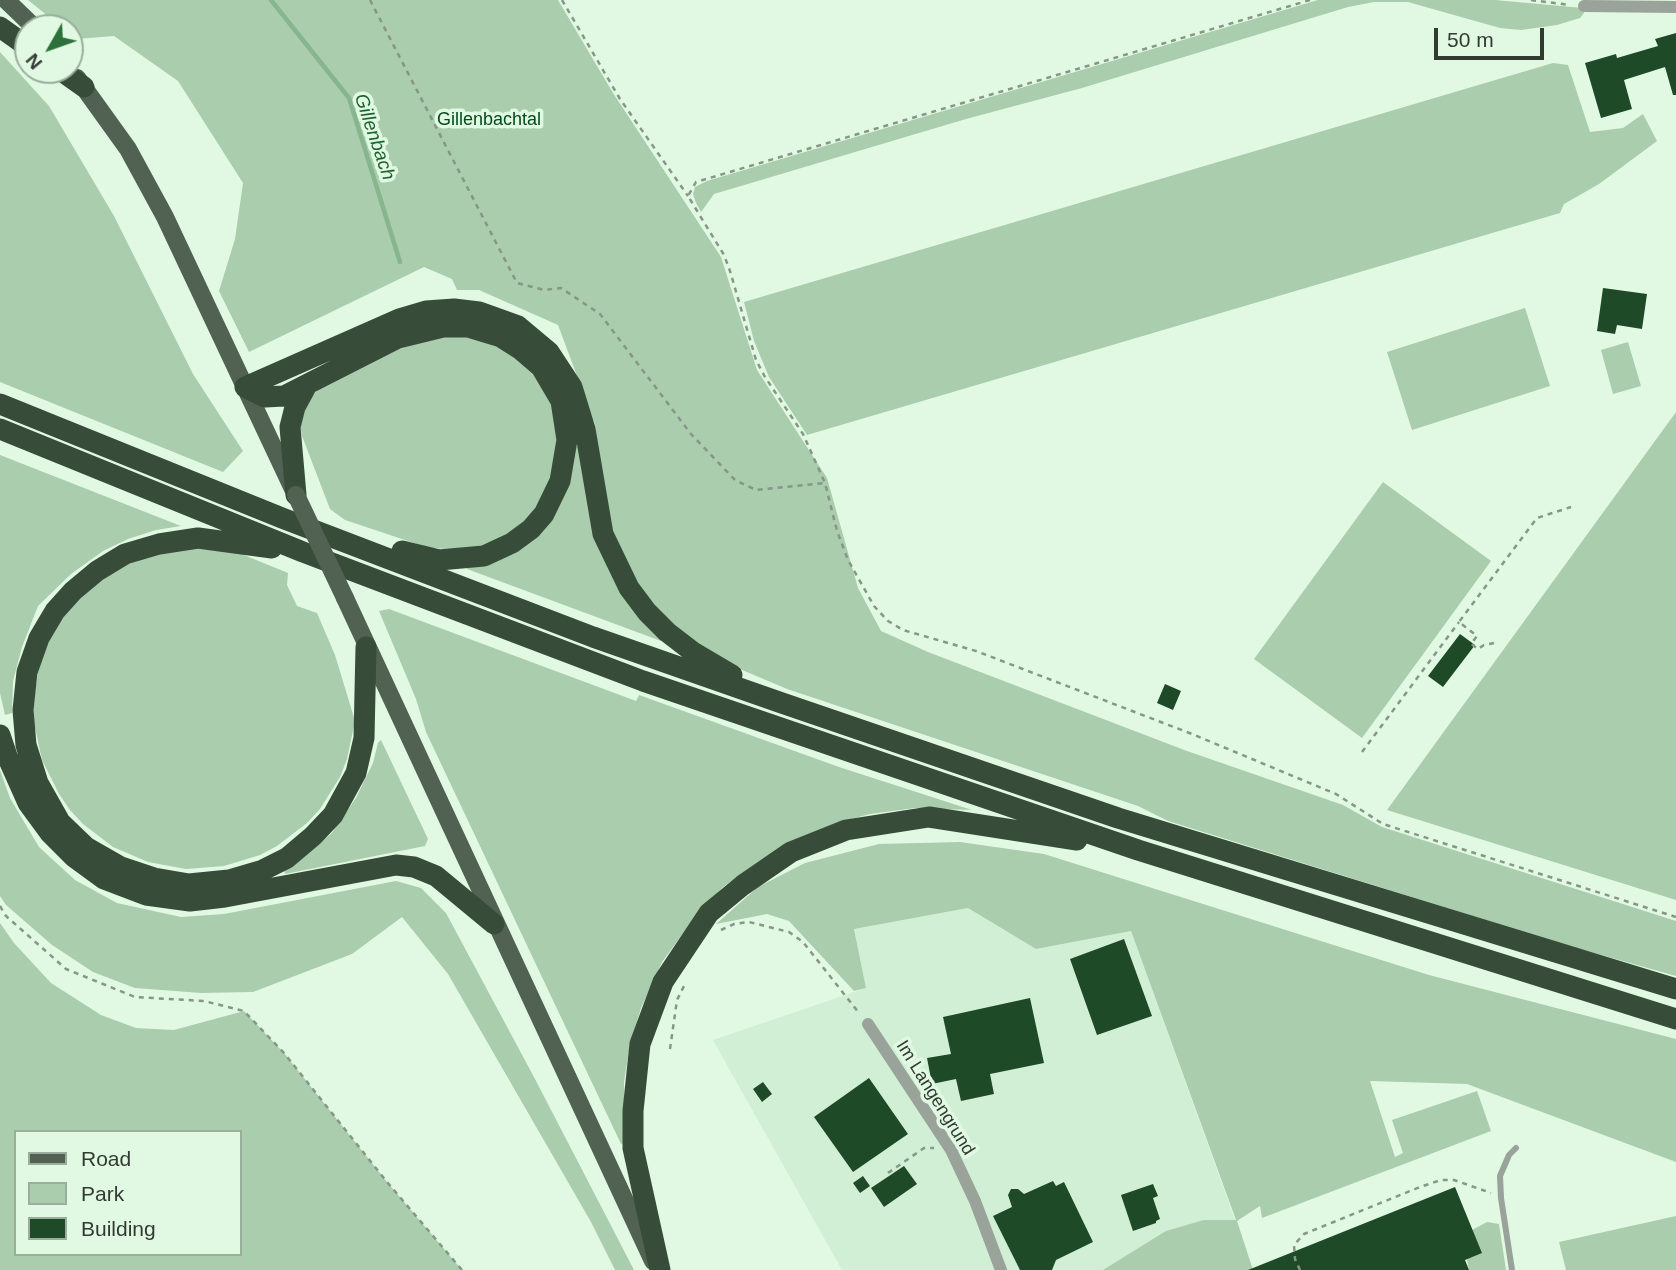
<!DOCTYPE html>
<html>
<head>
<meta charset="utf-8">
<style>
	body { margin:0 }
	#map { position:relative; width:1676px; height:1270px; overflow:hidden; background:#e1f9e3; font-family:Arial,sans-serif }
	canvas { display:block }
	.legend { position:absolute; left:14px; top:1130px; width:228px; height:126px; box-sizing:border-box; background:#e1f9e3; border:2px solid #9bad9d; margin:0; padding:9px 12px; list-style:none; font-size:21px; color:#323b33 }
	.legend li { display:flex; align-items:center; gap:14px; height:35px }
	.legend b { width:35px; border:2px solid #9bad9d }
	.north { position:absolute; left:14px; top:14px; width:70px; height:70px; box-sizing:border-box; background:#e1f9e3; border:2px solid #9bad9d; border-radius:50%; rotate:230deg; font-size:19px; font-weight:700; line-height:28px; text-align:center; color:#323b33 }
	.north::after { content:''; display:block; margin:auto; width:24px; height:32px; background:#2c703b; clip-path:polygon(50% 0,100% 100%,50% 72%,0 100%) }
	.scale { position:absolute; left:1434px; top:28px; width:110px; height:32px; box-sizing:border-box; border:4px solid #323b33; border-top:0; padding-left:9px; font-size:21px; line-height:24px; white-space:nowrap; color:#323b33; -webkit-text-stroke:5px #e1f9e3; paint-order:stroke }
</style>
</head>
<body>
<div id="map">
<canvas width="1676" height="1270"></canvas>
<ul class="legend">
<li><b style="height:9px;background:#516253"></b>Road</li>
<li><b style="height:19px;background:#a9cdad"></b>Park</li>
<li><b style="height:19px;background:#1f4a28"></b>Building</li>
</ul>
<div class="north">N</div>
<div class="scale">50 m</div>
</div>
<script>
const ctx = document.querySelector('canvas').getContext('2d');
ctx.lineJoin = 'round';
function fill(path, color) { ctx.fillStyle = color; ctx.fill(path, 'evenodd'); }
const poly = rows => new Path2D(rows.map(r => 'M' + r).join(''));
function strokePath(path, color, width, dash) { ctx.strokeStyle = color; ctx.lineWidth = width; ctx.lineCap = dash ? 'butt' : 'round'; ctx.setLineDash(dash || []); ctx.stroke(path); }
function drawText(font, color, halo, rows, align = 'center') {
  ctx.font = font + ' Arial,sans-serif'; ctx.lineWidth = 7; ctx.setLineDash([]); ctx.textBaseline = 'middle'; ctx.strokeStyle = halo; ctx.fillStyle = color; for (const [text, x, y, turn = 0] of rows) {
    ctx.save(); ctx.translate(x, y); ctx.rotate((+turn || 0) * Math.PI / 180); ctx.textAlign = isNaN(turn) ? turn : align; if (halo) ctx.strokeText(text, 0, 0); ctx.fillText(text, 0, 0); ctx.restore();
  }
}
fill(poly([
	[968,908,1036,949,1131,931,1253,1270,842,1270,713,1040,866,988,854,929]
]), '#d1efd4');
fill(poly([
	[28,0,558,0,613,93,721,257,757,370,827,478,858,588,881,631,928,652,1187,751,1343,805,1382,827,1676,921,1676,976,1566,945,1168,821,1138,806,787,689,721,661,679,635,652,605,624,565,606,511,595,424,558,325,479,290,457,290,452,279,424,267,249,352,219,291,235,239,243,183,178,81,114,36,77,39,70,34,70,28,63,28],
	[1318,0,1495,0,1583,8,1584,13,1580,18,1557,25,1521,30,1500,28,1408,2,1374,2,1348,7,1082,88,966,119,714,194,701,212,696,203,693,194,695,187,707,181],
	[0,52,49,106,114,216,193,374,243,451,223,472,0,382],
	[1553,63,1568,65,1590,132,1623,128,1643,114,1657,141,1599,184,1564,204,1560,213,807,435,769,377,754,341,744,302],
	[1525,308,1550,386,1412,430,1387,352],
	[449,333,479,337,529,364,558,416,562,446,540,507,520,528,489,546,465,550,429,548,345,520,330,509,302,436,300,425,302,409,319,388,387,352],
	[1628,342,1641,386,1613,394,1601,350],
	[1676,412,1676,900,1387,810],
	[575,446,582,447,585,473,661,637,661,641,467,569,466,566,521,545],
	[0,455,181,526,156,530,128,539,103,551,71,574,38,606,22,647,13,681,12,713,5,715,0,693],
	[1383,482,1491,561,1362,738,1254,659],
	[200,547,239,553,288,573,287,585,297,606,317,613,335,655,355,721,347,759,340,777,320,809,307,823,277,846,260,855,224,866,186,869,148,862,113,847,83,824,70,810,59,794,42,760,34,723,33,704,39,666,53,630,89,585,141,556],
	[389,609,636,701,639,695,839,767,972,810,915,808,870,814,836,823,796,839,758,862,723,887,694,918,662,962,641,1008,630,1044,624,1082,625,1143,621,1144,426,732,416,699,379,611],
	[381,740,428,839,425,846,285,874,284,870,331,834,356,798,373,763,378,743],
	[0,770,10,798,39,847,75,880,117,903,181,917,224,914,396,881,421,888,446,913,535,1079,634,1270,615,1270,591,1222,448,974,402,917,352,954,253,992,201,993,135,988,93,972,52,945,6,905,0,896],
	[960,842,1044,854,1429,975,1676,1039,1676,1162,1467,1084,1370,1081,1395,1157,1403,1153,1392,1120,1477,1091,1491,1131,1262,1218,1260,1206,1237,1221,1253,1270,1103,1270,1166,1231,1204,1220,1236,1220,1131,931,1036,949,968,908,854,929,866,988,854,991,789,921,767,914,716,924,758,887,805,863,879,844],
	[0,923,14,943,51,983,101,1015,136,1028,174,1030,244,1011,284,1053,387,1182,462,1270,0,1270],
	[16,1132,240,1132,240,1254,16,1254],
	[1676,1216,1676,1270,1566,1270,1559,1242],
	[1487,1222,1499,1224,1506,1270,1469,1270,1468,1265,1467,1259,1481,1253,1472,1230]
]), '#a9cdad');
strokePath(poly([
	[271,0,349,98,400,262]
]), '#87b68e', 4.5);
fill(poly([
	[1676,33,1676,95,1673,95,1665,67,1624,80,1632,109,1601,118,1585,63,1616,54,1617,58,1658,46,1655,39],
	[1603,288,1647,294,1642,329,1617,325,1615,334,1597,331],
	[1460,634,1475,645,1443,687,1428,676],
	[1165,684,1181,691,1173,710,1157,703],
	[1124,939,1152,1016,1097,1035,1070,959],
	[1030,998,1044,1063,990,1074,994,1094,961,1101,956,1079,932,1084,927,1058,951,1054,943,1017],
	[869,1078,908,1134,853,1172,814,1117],
	[763,1082,772,1094,762,1102,753,1089],
	[904,1166,917,1184,884,1207,871,1188],
	[863,1176,870,1186,860,1193,853,1183],
	[1053,1181,1056,1186,1064,1182,1093,1242,1056,1260,1052,1270,1020,1270,993,1216,1012,1207,1008,1195,1011,1189,1018,1189,1024,1194],
	[1153,1184,1158,1196,1153,1198,1160,1219,1156,1221,1156,1223,1133,1231,1121,1195],
	[1455,1187,1482,1253,1465,1260,1469,1270,1248,1270]
]), '#1f4a28');
strokePath(poly([
	[370,0,517,283,544,290,561,288,600,314,691,434,735,480,756,490,825,483],
	[562,0,620,99,688,196],
	[1310,0,696,182,688,196,724,255,730,271,756,360,765,377,803,434,825,483,837,531,848,560,874,606,888,621,903,630,976,651,1192,734,1336,794,1383,824,1676,917],
	[1531,0,1570,5],
	[1494,643,1484,645,1478,649,1474,646,1471,644,1477,636,1459,622,1537,518,1571,507],
	[1362,752,1459,622],
	[0,906,6,916,66,969,135,997,204,1001,244,1011,284,1053,387,1182,462,1270],
	[721,930,734,924,749,922,789,932,803,942,859,1013],
	[670,1049,677,1000,685,984],
	[888,1173,924,1148,934,1148],
	[1300,1270,1295,1259,1294,1245,1304,1234,1420,1187,1441,1180,1454,1180,1491,1193]
]), '#869687', 2.5, [5, 5]);
strokePath(poly([
	[1512,1270,1501,1198,1500,1176,1509,1155,1516,1148]
]), '#99a39a', 6);
strokePath(poly([
	[1584,6,1676,7],
	[868,1024,951,1150,975,1201,1001,1270]
]), '#99a39a', 12);
strokePath(poly([
	[6,0,35,28],
	[77,78,128,149,165,217,293,489],
	[345,598,653,1261]
]), '#516253', 18);
strokePath(poly([
	[0,27,28,47],
	[60,70,84,87],
	[245,387,399,319,426,311,454,309,479,312,518,326,549,352,572,387,585,429,603,534,629,588,647,612,667,632,693,652,732,675],
	[245,387,265,397,284,396,398,338,443,327,468,327,501,337,520,349,541,367,561,401,567,440,560,481,544,514,531,529,512,543,484,556,439,560,402,551],
	[0,404,282,518,593,637,779,702,1118,818,1676,989],
	[0,429,303,552,643,681,1138,850,1676,1019],
	[296,495,290,427,295,407,307,385],
	[272,548,198,538,159,544,125,554,97,571,73,591,55,611,39,638,27,672,23,710,26,745,38,783,60,822,86,847,121,867,154,878,189,884,229,880,263,870,287,858,313,836,333,815,356,773,364,738,366,647],
	[0,735,7,756,28,803,50,833,74,857,104,879,146,895,190,901,225,897,396,865,414,867,436,876,494,924],
	[660,1270,633,1148,633,1111,640,1044,663,982,709,913,743,885,791,852,846,830,929,817,1077,840]
]), '#384c3a', 21);
strokePath(poly([
	[296,495,345,598]
]), '#516253', 18);
drawText('18px', '#004c1a', '#e1f9e3', [
	["Gillenbachtal",489,120]
]);
drawText('18px', '#323b33', '#e1f9e3', [
	["Im Langengrund",935,1098,58]
]);
drawText('italic 19px', '#1e622f', '#e1f9e3', [
	["Gillenbach",374,137,71]
]);
</script>
</body>
</html>
